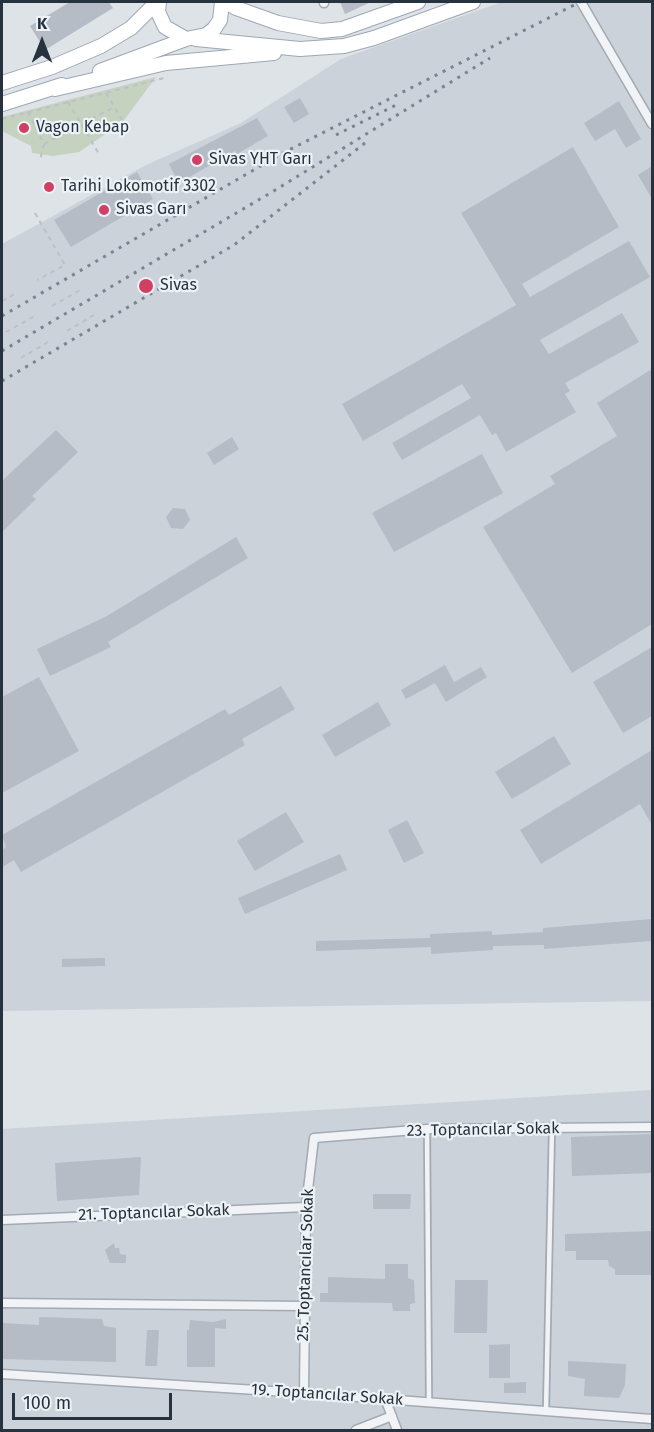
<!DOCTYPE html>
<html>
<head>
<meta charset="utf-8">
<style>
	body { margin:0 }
	#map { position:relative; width:654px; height:1432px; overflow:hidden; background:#dee3e8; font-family:"Fira Sans",sans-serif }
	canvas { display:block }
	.frame { position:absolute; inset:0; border:3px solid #27323f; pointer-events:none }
	.north { position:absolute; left:12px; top:12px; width:60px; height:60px; -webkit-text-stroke:4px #edf2f6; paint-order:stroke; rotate:0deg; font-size:16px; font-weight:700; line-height:24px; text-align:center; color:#27323f }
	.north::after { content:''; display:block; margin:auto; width:21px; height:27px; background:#27323f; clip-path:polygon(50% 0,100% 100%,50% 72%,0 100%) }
	.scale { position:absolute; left:12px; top:1393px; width:160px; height:27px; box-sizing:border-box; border:3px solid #27323f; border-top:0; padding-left:8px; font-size:18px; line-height:21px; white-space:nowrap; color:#27323f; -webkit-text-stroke:4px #edf2f6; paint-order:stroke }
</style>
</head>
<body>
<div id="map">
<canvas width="654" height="1432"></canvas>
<div class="frame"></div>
<div class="north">K</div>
<div class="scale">100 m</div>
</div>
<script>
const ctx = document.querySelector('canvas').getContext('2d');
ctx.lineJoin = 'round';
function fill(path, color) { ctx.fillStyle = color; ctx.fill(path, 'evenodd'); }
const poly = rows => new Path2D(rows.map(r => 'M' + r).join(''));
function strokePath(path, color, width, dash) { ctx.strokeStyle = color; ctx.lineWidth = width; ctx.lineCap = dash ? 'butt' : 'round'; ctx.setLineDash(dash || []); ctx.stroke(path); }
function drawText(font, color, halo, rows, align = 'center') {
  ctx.font = font + ' "Fira Sans",sans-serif'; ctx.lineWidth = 4.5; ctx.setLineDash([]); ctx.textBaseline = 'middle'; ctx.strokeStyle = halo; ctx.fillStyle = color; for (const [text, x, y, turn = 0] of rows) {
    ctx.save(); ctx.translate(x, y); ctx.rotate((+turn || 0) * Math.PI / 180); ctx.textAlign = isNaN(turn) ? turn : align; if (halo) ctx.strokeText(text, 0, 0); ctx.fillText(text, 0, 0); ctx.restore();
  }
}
fill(poly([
	[502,2,652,2,652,1001,2,1011,2,244,146,165,241,123,341,59],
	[652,1090,652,1430,2,1430,2,1129]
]), '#ccd2da');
fill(poly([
	[156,77,122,123,79,152,53,156,32,153,31,146,2,131,2,117]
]), '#c5d2bf');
fill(poly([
	[70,2,109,2,113,8,45,50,30,26],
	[340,2,371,2,345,14],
	[300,98,309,114,294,123,284,107],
	[619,101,641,139,626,148,615,129,595,141,584,123],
	[257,118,268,136,237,154,235,151,179,183,169,164],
	[573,147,619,227,522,284,530,297,629,241,650,277,540,340,549,354,622,313,639,342,565,383,570,391,565,394,576,412,506,452,496,433,492,435,480,415,402,460,392,443,471,398,462,384,363,441,342,404,516,305,461,213],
	[652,166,652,199,638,175],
	[137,172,153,199,71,247,54,220],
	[652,369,652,624,572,673,483,527,555,484,550,476,617,436,597,403],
	[56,430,78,452,32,496,36,499,2,532,2,481],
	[232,437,239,449,214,465,207,453],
	[482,454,503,493,394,552,372,513],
	[173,508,185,509,190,520,183,529,171,528,166,517],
	[236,537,248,558,108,642,111,647,50,676,37,649,107,616],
	[652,647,652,716,623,733,593,682],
	[445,665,454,682,481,667,487,677,446,702,435,683,406,699,401,690],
	[39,677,79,751,2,793,2,697],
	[281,686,295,709,242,739,245,745,21,872,14,860,2,867,2,850,6,847,2,835,225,709,229,715],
	[378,702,391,725,335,757,322,735],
	[554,736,571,764,512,799,495,772],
	[652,750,652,825,640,804,541,864,520,830],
	[286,812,304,842,255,871,237,841],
	[407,820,424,853,404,863,388,830],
	[340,854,347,870,245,914,238,898],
	[652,919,652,941,544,949,544,945,493,946,493,950,431,954,431,947,316,951,316,941,430,938,430,934,492,931,492,935,543,932,543,928],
	[105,958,105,966,62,967,62,959],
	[652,1134,652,1173,572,1176,571,1137],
	[141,1157,139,1195,57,1201,55,1163],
	[373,1194,411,1194,410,1209,373,1209],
	[652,1231,652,1275,615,1275,615,1269,609,1266,608,1260,576,1260,576,1251,565,1251,565,1234],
	[114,1243,115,1248,119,1248,120,1254,126,1255,126,1263,110,1263,105,1250],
	[385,1264,408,1264,408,1278,414,1280,415,1303,410,1304,410,1311,393,1311,392,1303,320,1302,320,1293,328,1293,328,1277,385,1279],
	[455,1280,488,1280,487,1333,454,1333],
	[39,1317,102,1319,104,1326,116,1328,116,1362,2,1359,2,1323,39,1325],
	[226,1319,226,1329,215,1328,215,1367,187,1367,187,1330,189,1330,190,1320,213,1322],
	[147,1330,159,1330,157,1366,145,1366],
	[510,1344,510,1378,489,1378,489,1345],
	[568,1361,626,1364,625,1385,619,1398,584,1396,585,1379,568,1376],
	[526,1382,526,1393,504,1393,504,1383]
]), '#b5bcc5');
const lane = poly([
	[427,1129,429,1402],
	[546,1410,552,1128]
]);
const street = poly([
	[581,2,652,124],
	[324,3,324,2],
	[2,1220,306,1207],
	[2,1303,303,1306],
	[2,1374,304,1393,652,1419],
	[304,1393,306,1207,314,1138,427,1129,652,1127],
	[386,1401,397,1430],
	[356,1430,392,1416]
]);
const primary = poly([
	[159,2,158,12,165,27,186,39,206,35,214,29,220,20,222,2],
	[226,2,236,8,278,23,321,31,342,29,418,2],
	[196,39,300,49,344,46,374,38,473,2],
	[100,71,186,39],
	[2,83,52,67,101,46,131,28,157,2],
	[55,89,166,63,274,53],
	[2,104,62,85]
]);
strokePath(lane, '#a3aab2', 8);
strokePath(street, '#a3aab2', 11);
strokePath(primary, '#9da8b4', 16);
strokePath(poly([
	[106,93,125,125],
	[68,102,99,154],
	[28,112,44,144,40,160],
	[2,119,168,77],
	[44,144,114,107],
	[35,213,65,265,37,280],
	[2,301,18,292],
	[52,306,80,290],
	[67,331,94,315],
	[6,332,33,317],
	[21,358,48,342]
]), '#bcc1c6', 2, [4.5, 4.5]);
strokePath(lane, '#f1f3f6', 4.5);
strokePath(street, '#f1f3f6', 8);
strokePath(primary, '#fff', 14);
strokePath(poly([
	[336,135,398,104],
	[2,316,283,153,580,2],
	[2,351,272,192,490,58],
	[2,381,234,245,365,143]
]), '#778492', 3, [3, 6]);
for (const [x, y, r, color] of [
	[24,128,6,"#d04062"],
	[197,160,6,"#d04062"],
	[49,187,6,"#d04062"],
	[104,210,6,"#d04062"],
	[146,286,8,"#d04062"]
]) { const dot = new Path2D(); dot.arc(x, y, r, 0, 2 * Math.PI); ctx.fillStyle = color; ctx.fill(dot); strokePath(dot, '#edf2f6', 2); }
drawText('16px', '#27323f', '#edf2f6', [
	["Vagon Kebap",36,128],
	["Sivas YHT Garı",209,160],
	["Tarihi Lokomotif 3302",61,187],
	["Sivas Garı",116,210],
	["Sivas",160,286]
], 'left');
drawText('16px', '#27323f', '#edf2f6', [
	["23. Toptancılar Sokak",483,1130,-1],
	["21. Toptancılar Sokak",154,1213,-2],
	["25. Toptancılar Sokak",306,1265,-88],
	["19. Toptancılar Sokak",327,1395,4]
]);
</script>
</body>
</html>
